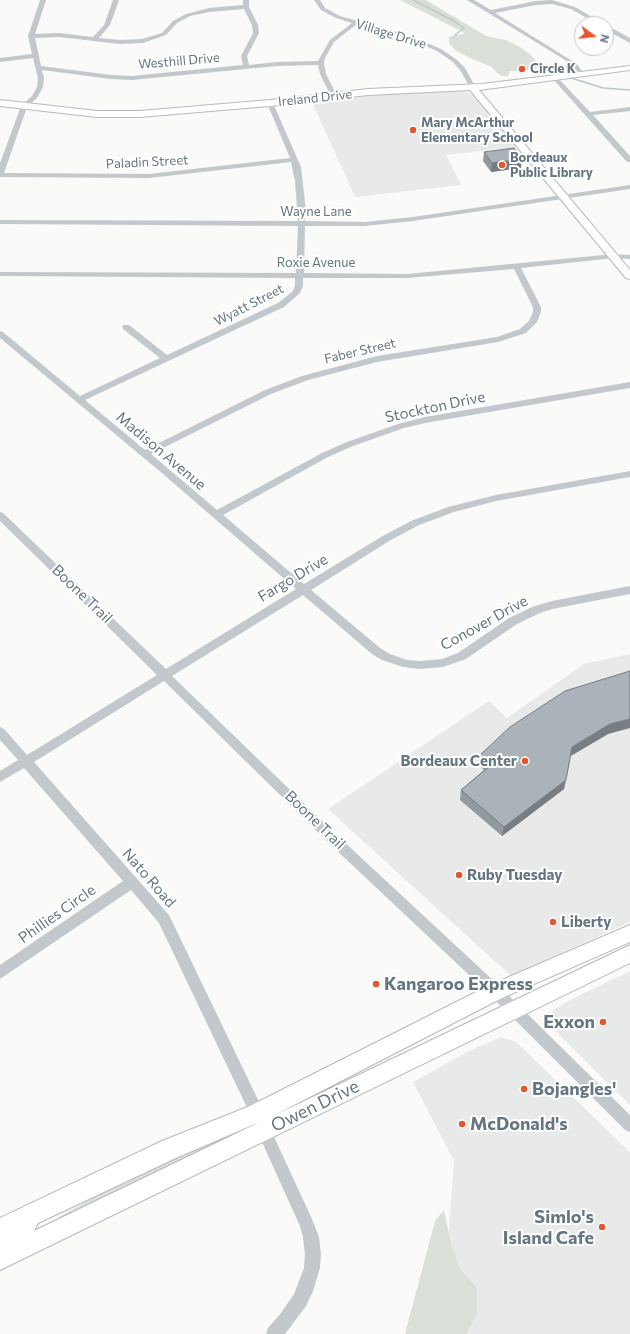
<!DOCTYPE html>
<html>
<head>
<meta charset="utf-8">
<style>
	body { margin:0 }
	#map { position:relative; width:630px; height:1334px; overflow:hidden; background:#fafaf8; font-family:Commissioner,sans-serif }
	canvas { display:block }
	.north { position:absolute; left:574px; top:16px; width:40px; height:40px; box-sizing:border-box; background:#fff; border:1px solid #c1c8cd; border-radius:50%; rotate:105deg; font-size:11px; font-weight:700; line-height:16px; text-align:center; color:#657683 }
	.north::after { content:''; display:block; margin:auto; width:14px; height:18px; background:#e4572e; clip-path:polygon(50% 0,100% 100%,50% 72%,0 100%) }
</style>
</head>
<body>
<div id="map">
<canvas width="630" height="1334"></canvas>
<div class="north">N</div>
</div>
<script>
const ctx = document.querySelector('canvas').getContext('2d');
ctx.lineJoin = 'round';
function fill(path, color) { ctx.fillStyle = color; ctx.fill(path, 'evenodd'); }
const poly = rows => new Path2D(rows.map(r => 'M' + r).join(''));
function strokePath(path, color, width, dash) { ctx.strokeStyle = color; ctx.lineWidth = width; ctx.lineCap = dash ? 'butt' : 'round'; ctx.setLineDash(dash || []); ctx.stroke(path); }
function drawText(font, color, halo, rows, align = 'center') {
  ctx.font = font + ' Commissioner,sans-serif'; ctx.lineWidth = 4; ctx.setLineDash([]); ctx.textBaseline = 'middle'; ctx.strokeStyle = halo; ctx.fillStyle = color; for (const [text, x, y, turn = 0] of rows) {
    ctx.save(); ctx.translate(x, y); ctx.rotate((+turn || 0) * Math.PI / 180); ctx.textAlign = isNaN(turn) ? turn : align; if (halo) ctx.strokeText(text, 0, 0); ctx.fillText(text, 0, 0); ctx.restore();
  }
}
fill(poly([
	[464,91,472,94,516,147,446,155,461,185,355,197,312,102,407,92],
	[630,654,630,922,511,976,328,809,489,701,507,718,584,664],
	[630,971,630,1105,559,1035,551,1021,553,1010,574,998],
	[501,1037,516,1042,630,1152,630,1334,434,1334,449,1229,454,1161,413,1082,469,1051]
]), '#e8e9e9');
fill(poly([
	[400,0,426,0,486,36,506,40,520,47,531,55,536,61,534,67,526,71,510,71,508,76,502,76,497,73,492,67,470,58,455,50,449,43,449,37,455,35,464,34,463,32],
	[336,1081,338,1085,61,1221,59,1217,98,1195],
	[444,1210,451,1244,459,1268,477,1288,477,1314,466,1334,405,1334,435,1221]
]), '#dadfd7');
strokePath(poly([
	[413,0,454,21,464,28,455,35],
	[534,67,561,75],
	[568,77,603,88,630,90]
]), '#bbc7cb', 1.5);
const major = poly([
	[630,66,630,70,479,90,630,270,630,279,626,278,470,90,368,95,270,106,140,117,97,117,0,106,0,100,97,111,140,111,270,100,368,89,482,84,630,66]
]);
const highway = poly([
	[630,925,630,942,502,998,269,1118,630,945,630,963,0,1270,0,1218,162,1141,250,1106,488,986,630,925],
	[262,1121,34,1231,38,1223,178,1157,262,1121]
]);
strokePath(major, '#b5babe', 2);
strokePath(highway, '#b4b9bd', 2);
fill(poly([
	[40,0,46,0,35,34,59,33,93,37,104,25,113,0,119,0,110,25,99,38,120,40,142,39,162,33,173,21,186,14,209,8,243,5,243,0,249,0,249,7,258,25,259,33,247,56,249,65,277,62,318,61,330,40,352,23,336,18,321,10,314,0,320,0,325,8,340,16,411,36,441,49,457,60,465,68,476,88,471,89,460,70,453,62,437,51,407,38,357,24,334,42,325,58,324,63,326,74,337,96,334,98,331,96,320,74,318,65,277,66,132,80,111,79,42,70,44,78,43,87,37,98,27,107,4,173,149,174,290,158,267,103,270,101,273,103,301,167,306,211,305,221,365,222,413,217,630,185,630,189,413,221,365,226,305,226,304,273,407,274,614,254,630,255,630,259,614,258,521,268,541,307,541,312,537,322,526,333,498,342,377,362,308,380,271,394,151,454,217,510,322,453,347,442,398,424,425,417,630,382,630,388,425,423,404,428,353,446,328,457,223,515,304,584,381,537,411,521,448,507,496,495,630,471,630,477,496,501,454,512,419,525,389,541,311,590,380,648,390,654,407,660,420,661,442,659,458,653,509,618,532,607,552,601,630,586,630,594,552,609,540,613,517,624,466,659,443,667,420,669,403,667,382,660,372,654,303,595,172,676,341,839,495,982,630,1115,630,1132,625,1130,485,990,333,847,164,681,34,762,169,915,262,1108,264,1113,262,1118,257,1120,252,1118,159,923,131,890,0,979,0,965,123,881,24,768,0,782,0,771,18,760,0,740,0,727,4,729,27,755,157,675,0,521,0,512,3,513,166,669,296,589,163,474,0,338,0,331,3,332,80,396,160,358,123,329,122,327,123,325,129,325,167,355,278,303,292,292,295,286,295,278,0,276,0,272,296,273,298,226,0,224,0,220,298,221,295,181,291,162,149,178,0,177,0,163,21,106,32,96,37,87,38,78,33,58,0,62,0,58,32,54,28,36,40,0],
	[244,9,252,25,253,33,241,56,243,65,132,76,111,75,41,66,35,38,59,37,120,44,143,43,166,35,177,23,190,16,209,12,244,9],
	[514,269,533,307,533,312,529,321,520,329,497,337,377,356,302,376,265,390,145,450,85,400,284,307,300,293,303,286,303,278,407,278,514,269],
	[467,0,474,0,491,10,536,1,552,0,575,7,604,24,597,24,571,9,552,4,536,5,495,13,577,64,584,74,581,76,579,75,573,66,562,58,467,0],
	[606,25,630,38,630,43,606,30,606,25],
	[553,77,557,77,590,112,630,107,630,111,593,115,630,156,630,162,627,162,553,79,553,77],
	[264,1124,269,1126,312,1219,319,1237,321,1254,320,1268,313,1291,306,1306,285,1334,266,1334,268,1328,281,1313,294,1294,304,1268,305,1254,303,1237,300,1226,257,1131,259,1126,264,1124]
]), '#c3c8cc');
fill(major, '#fff');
fill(highway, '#fff');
fill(poly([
	[484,152,521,168,491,172,483,161],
	[608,734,570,756,564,789,502,836,460,800,461,790,484,770,478,764,480,755]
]), '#929a9f');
fill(poly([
	[522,159,521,168,491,172,492,163],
	[630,719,630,728,608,734,569,757,572,747,610,724],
	[566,780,564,789,502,836,504,827]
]), '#777d82');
const building = poly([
	[514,148,522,159,492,163,484,152,514,148],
	[630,671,630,719,610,724,572,747,566,780,504,827,461,790,491,765,480,755,510,727,565,691,630,671]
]);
fill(building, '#aab3b9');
strokePath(building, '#777d82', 1);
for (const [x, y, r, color] of [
	[522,69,4,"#e4572e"],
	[413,130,4,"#e4572e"],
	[502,165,4,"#e4572e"],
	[525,761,4,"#e4572e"],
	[459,875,4,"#e4572e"],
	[553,922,4,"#e4572e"],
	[376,984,4,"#e4572e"],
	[603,1022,4,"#e4572e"],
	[524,1089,4,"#e4572e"],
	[462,1124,4,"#e4572e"],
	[602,1227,4,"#e4572e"]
]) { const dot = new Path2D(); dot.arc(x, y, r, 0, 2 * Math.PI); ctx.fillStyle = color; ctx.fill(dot); strokePath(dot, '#fff', 1.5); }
drawText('13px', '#657683', '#fff', [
	["Village Drive",391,34,17],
	["Westhill Drive",179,61,-5],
	["Ireland Drive",315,98,-6],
	["Paladin Street",147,162,-3],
	["Wayne Lane",316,212],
	["Roxie Avenue",316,263],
	["Wyatt Street",249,305,-27],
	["Faber Street",360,351,-13]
]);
drawText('bold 13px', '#657683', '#fff', [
	["Circle K",530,69],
	["Mary McArthur",421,123],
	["Elementary School",421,138],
	["Bordeaux",510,158],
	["Public Library",510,173]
], 'left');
drawText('15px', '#657683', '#fff', [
	["Stockton Drive",435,407,-12],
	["Madison Avenue",161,451,40],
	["Fargo Drive",293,578,-31],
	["Boone Trail",82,594,44],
	["Conover Drive",484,623,-29],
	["Boone Trail",315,820,44],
	["Nato Road",149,878,49],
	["Phillies Circle",57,914,-35]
]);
drawText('bold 15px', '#657683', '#fff', [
	["Bordeaux Center",517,761,"right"],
	["Ruby Tuesday",467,875],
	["Liberty",561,922]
], 'left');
drawText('bold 18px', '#657683', '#fff', [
	["Kangaroo Express",384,984],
	["Exxon",595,1022,"right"],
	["Bojangles'",532,1089],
	["McDonald's",470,1124],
	["Simlo's",594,1217,"right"],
	["Island Cafe",594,1238,"right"]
], 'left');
drawText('18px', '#657683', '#fff', [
	["Owen Drive",315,1106,-26]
]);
</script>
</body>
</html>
